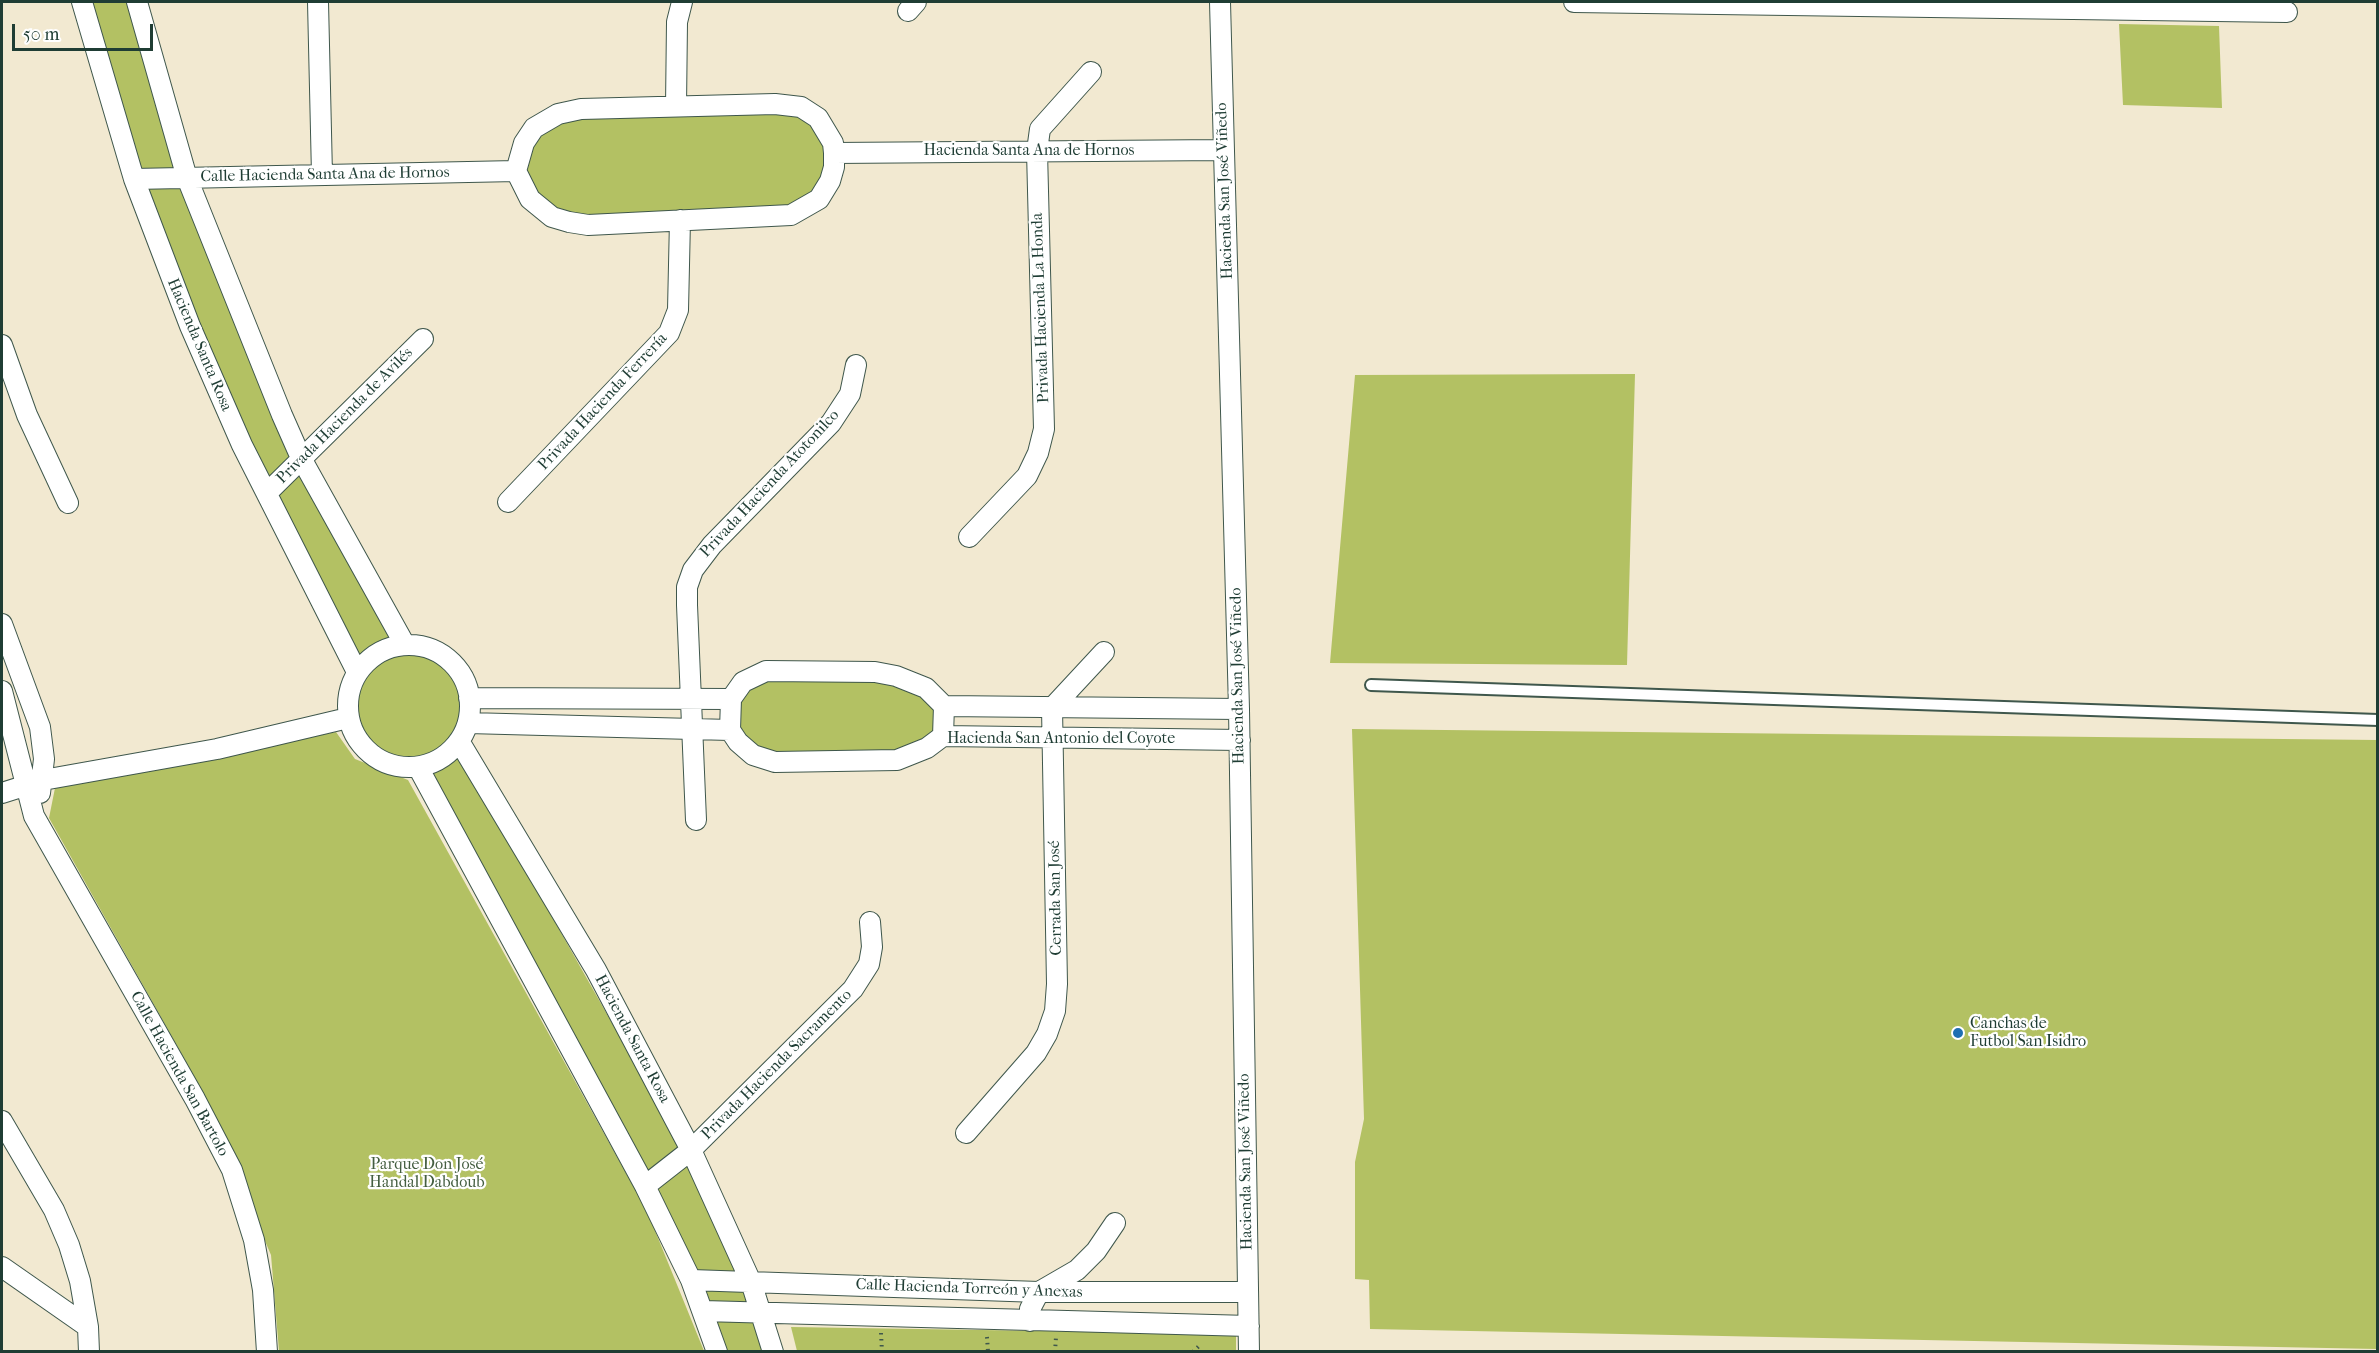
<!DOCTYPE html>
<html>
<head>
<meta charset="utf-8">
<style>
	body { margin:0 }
	#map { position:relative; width:2379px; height:1353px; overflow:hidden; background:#f2e9d1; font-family:"IM FELL French Canon",serif }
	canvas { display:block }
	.frame { position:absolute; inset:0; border:3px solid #1f3d34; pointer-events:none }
	.scale { position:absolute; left:12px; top:24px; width:141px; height:27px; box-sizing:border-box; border:3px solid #1f3d34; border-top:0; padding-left:8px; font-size:18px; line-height:21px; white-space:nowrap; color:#1f3d34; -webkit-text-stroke:4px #fff; paint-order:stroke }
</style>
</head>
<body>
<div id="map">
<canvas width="2379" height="1353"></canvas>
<div class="frame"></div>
<div class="scale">50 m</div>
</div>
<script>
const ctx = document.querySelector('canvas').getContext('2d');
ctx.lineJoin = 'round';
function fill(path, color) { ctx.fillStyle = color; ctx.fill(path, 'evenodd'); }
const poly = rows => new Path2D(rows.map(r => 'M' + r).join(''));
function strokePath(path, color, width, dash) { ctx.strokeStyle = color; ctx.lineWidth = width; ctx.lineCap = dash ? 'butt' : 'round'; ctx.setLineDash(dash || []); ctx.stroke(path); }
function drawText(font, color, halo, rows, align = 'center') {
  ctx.font = font + ' "IM FELL French Canon",serif'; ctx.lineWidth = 4.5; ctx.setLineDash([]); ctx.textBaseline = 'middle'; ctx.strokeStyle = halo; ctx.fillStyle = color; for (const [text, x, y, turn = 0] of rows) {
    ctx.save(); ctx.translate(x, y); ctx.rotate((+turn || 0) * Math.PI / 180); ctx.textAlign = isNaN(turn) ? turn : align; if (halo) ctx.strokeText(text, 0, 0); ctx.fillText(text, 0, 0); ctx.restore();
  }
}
fill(poly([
	[89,2,134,2,182,175,138,174],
	[2119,24,2219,26,2222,108,2123,105],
	[582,112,799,112,826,140,826,179,791,211,586,221,556,215,526,182,528,144,545,126],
	[140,184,183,185,294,455,269,484,193,322],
	[1635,374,1627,665,1330,663,1355,375],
	[300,466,398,641,375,648,363,656,359,665,274,493],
	'352 707a55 55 0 1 1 110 0a55 55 0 1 1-110 0Z',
	[762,677,900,681,938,707,938,727,926,743,895,757,775,759,736,731,737,700],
	[1352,729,2377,740,2377,1349,1370,1329,1369,1280,1355,1279,1355,1162,1364,1119],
	[336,732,355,759,408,780,647,1211,704,1351,279,1351,271,1255,194,1076,49,818,55,788],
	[458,750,683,1149,739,1272,769,1351,721,1351,424,771,451,759],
	[791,1327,1236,1334,1236,1351,797,1351]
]), '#b3c163');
const lane = poly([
	[1371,685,2378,720]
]);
const street = poly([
	[82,2,134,179,190,326,242,445,357,672],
	[137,2,187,178,282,415,301,458,405,645],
	[318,2,322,175],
	[1220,2,1239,709,1249,1352],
	[1574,2,2287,12],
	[908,11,916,2],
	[775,104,801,107,818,118,833,143,834,153,834,167,830,181,819,199,791,215,588,225,569,222,552,217,530,199,516,171,524,143,534,128,558,114,581,109,775,104],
	[676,106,677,22,682,2],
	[834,153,1224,150],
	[134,179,516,171],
	[2,345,27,415,68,503],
	[267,493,423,339],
	[508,502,669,333,678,310,680,220],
	[969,537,1027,476,1038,453,1044,429,1037,151,1040,129,1091,72],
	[2,624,40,727,44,759,40,793],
	'348 706a61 61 0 1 1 122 0a61 61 0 1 1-122 0Z',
	[2,691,34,816,195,1099,232,1170,254,1240,263,1290,267,1352],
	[469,698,731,699],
	[944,706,1239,709],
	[468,723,730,730],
	[943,736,944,706,926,688,896,676,875,672,766,671,743,682,731,699,730,730,738,742,753,755,775,762,897,760,927,748,943,736,1240,740],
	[459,741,596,970,691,1150,751,1282,773,1352],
	[418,767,645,1186,691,1280,717,1352],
	[2,793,43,780,217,749,348,718],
	[696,820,687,605,687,587,693,570,712,545,831,423,850,394,856,365],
	[2,1121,54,1210,69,1245,80,1281,88,1327,89,1352],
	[966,1133,1036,1053,1047,1034,1055,1011,1057,984,1052,708,1104,652],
	[645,1186,691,1150,853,989,869,964,872,947,870,922],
	[2,1267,88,1327],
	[691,1280,1039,1292,1248,1292],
	[703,1311,1249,1326],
	[1030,1321,1030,1309,1039,1292,1077,1270,1096,1251,1115,1223]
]);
strokePath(lane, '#3f574c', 14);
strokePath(street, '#3f574c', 22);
strokePath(poly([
	[881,1333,882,1352],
	[987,1337,988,1352],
	[1055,1352,1056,1337],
	[1193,1352,1201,1344]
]), '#3f574c', 4, [1.5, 4.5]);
strokePath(lane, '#fff', 10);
strokePath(street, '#fff', 20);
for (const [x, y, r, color] of [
	[1958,1033,6,"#1f6fb2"]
]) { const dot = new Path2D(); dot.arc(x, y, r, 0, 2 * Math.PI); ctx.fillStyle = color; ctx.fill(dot); strokePath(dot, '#fff', 2); }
drawText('16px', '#1f3d34', '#fff', [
	["Hacienda Santa Ana de Hornos",1029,151],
	["Calle Hacienda Santa Ana de Hornos",325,175,-1],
	["Hacienda San José Viñedo",1225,191,-92],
	["Privada Hacienda La Honda",1041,308,-92],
	["Hacienda Santa Rosa",199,345,67],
	["Privada Hacienda Ferrería",603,402,-47],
	["Privada Hacienda de Avilés",345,416,-45],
	["Privada Hacienda Atotonilco",770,484,-47],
	["Hacienda San José Viñedo",1238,676,-91],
	["Hacienda San Antonio del Coyote",1061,739],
	["Cerrada San José",1056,898,-91],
	["Hacienda Santa Rosa",632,1039,62],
	["Privada Hacienda Sacramento",777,1065,-45],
	["Calle Hacienda San Bartolo",179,1074,61],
	["Hacienda San José Viñedo",1246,1162,-91],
	["Calle Hacienda Torreón y Anexas",969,1289,2]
]);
drawText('16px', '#1f3d34', '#fff', [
	["Canchas de",1970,1024],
	["Futbol San Isidro",1970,1042]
], 'left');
drawText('16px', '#445e40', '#fff', [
	["Parque Don José",427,1165],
	["Handal Dabdoub",427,1183]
]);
</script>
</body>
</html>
